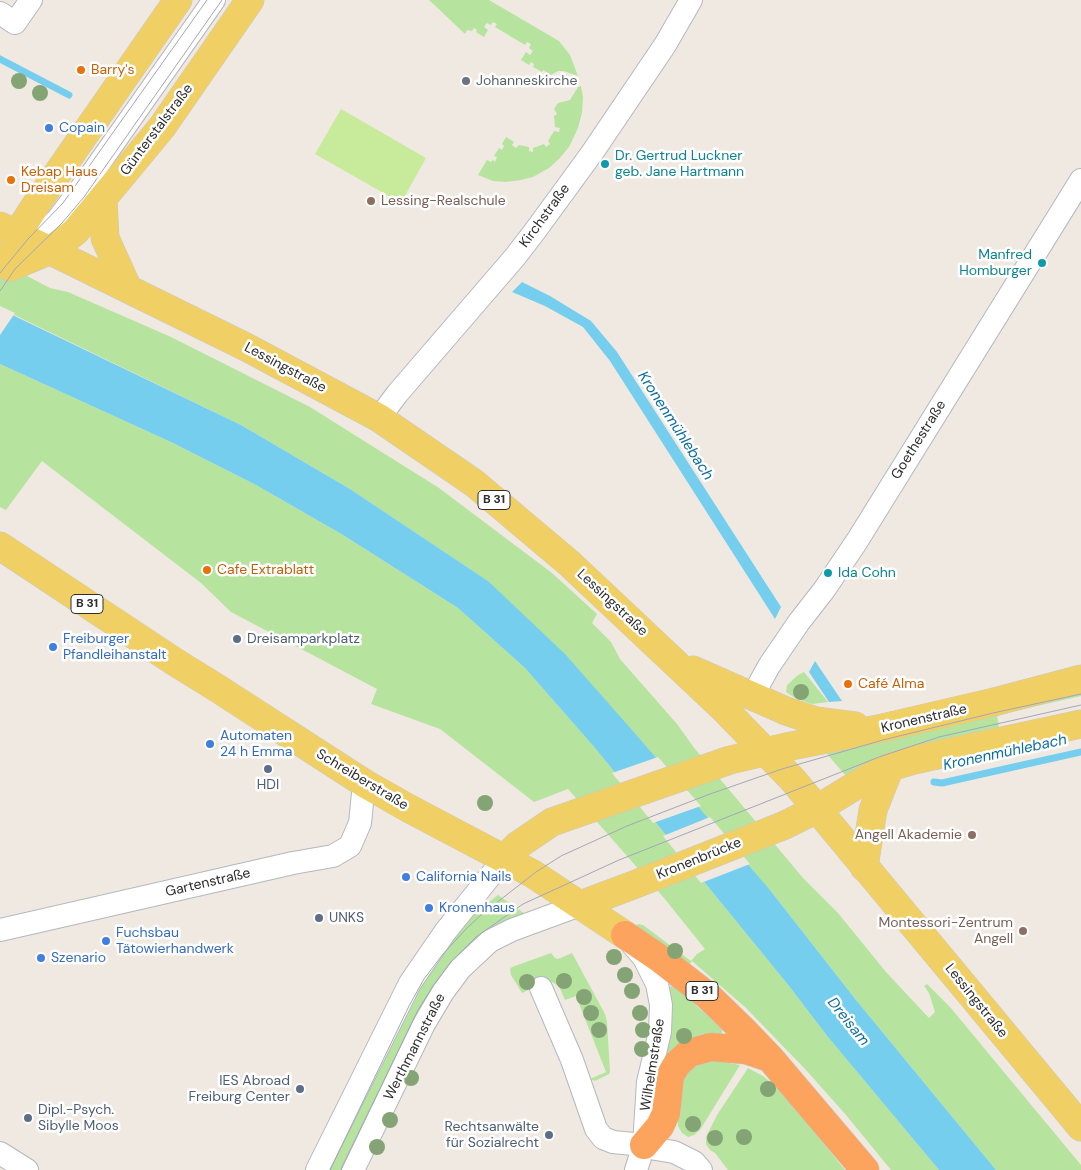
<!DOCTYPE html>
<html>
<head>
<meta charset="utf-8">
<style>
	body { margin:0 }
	canvas { display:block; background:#efe9e1 }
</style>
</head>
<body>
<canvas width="1081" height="1170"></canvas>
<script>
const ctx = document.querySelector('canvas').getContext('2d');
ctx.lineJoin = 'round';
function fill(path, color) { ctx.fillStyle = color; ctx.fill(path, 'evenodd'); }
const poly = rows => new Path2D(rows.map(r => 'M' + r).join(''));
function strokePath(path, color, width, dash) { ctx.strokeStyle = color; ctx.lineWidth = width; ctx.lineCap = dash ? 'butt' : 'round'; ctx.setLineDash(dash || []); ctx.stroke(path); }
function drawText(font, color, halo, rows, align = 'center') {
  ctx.font = font + ' "DM Sans",sans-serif'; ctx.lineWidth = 5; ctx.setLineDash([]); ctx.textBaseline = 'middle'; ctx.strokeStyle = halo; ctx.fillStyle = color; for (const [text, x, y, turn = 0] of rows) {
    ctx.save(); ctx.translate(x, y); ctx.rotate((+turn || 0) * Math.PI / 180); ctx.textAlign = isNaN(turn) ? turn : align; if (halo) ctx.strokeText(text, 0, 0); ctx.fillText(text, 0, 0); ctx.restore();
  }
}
fill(poly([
	[429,0,489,0,559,41,570,55,578,76,563,71,558,71,551,75,543,70,542,72,533,67,534,64,531,62,529,65,521,60,526,52,530,55,533,51,529,48,531,44,527,42,525,45,495,27,497,24,493,22,491,25,487,23,484,27,488,30,484,37,476,32,477,30,474,28,472,31,467,30,465,34],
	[581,86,583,97,582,113,578,128,569,147,559,159,549,168,533,177,521,180,506,182,493,181,478,175,487,160,491,162,493,160,495,162,497,157,494,156,499,148,502,150,504,146,502,144,506,137,514,142,512,145,516,148,519,145,529,147,529,151,533,152,533,148,544,144,546,147,550,144,548,141,554,131,559,132,560,128,555,127,554,116,557,114,554,109,558,103,570,100,578,87],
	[0,262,50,288,68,292,171,337,310,407,439,488,552,573,597,614,592,623,611,642,620,659,677,724,695,749,803,878,838,913,886,972,929,1018,935,1012,929,993,924,986,927,984,950,1007,1081,1165,1081,1170,996,1170,856,1000,770,890,488,581,350,489,241,425,0,308],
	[0,364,173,443,256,485,343,535,458,608,525,668,595,748,789,986,828,1037,939,1170,891,1170,846,1115,806,1070,746,1008,692,961,690,964,633,927,638,924,643,925,691,961,697,954,705,949,664,898,568,789,534,802,440,729,371,704,377,689,231,612,201,583,42,461,6,510,0,507],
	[804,672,828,702,812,704,795,698,786,692,787,685,798,675],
	[1081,686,1081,696,997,715,999,728,846,776,821,747],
	[498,895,528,916,492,934,346,1170,325,1170,406,1003,478,903,484,906],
	[551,953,555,958,558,959,572,953,605,1014,607,1022,610,1072,609,1074,595,1081,590,1079,606,1072,576,996,565,1000,559,986,548,980,522,993,511,975,510,969,512,967],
	[672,986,677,988,722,1029,722,1034,655,1077,668,988],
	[718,1061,740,1065,700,1130,694,1135,688,1137,682,1133,678,1126,677,1079,696,1062],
	[748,1068,763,1076,782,1092,845,1170,728,1170,715,1153,710,1150,706,1144,706,1137,717,1115]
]), '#b6e49f');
fill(poly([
	[341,109,426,158,401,203,315,154]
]), '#c8eb9b');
fill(poly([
	[522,282,550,296,591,321,617,352,781,607,775,619,610,361,583,327,545,306,512,292],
	[0,309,241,425,350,489,488,581,565,654,632,730,770,890,856,1000,996,1170,939,1170,828,1037,789,986,595,748,525,668,458,608,343,535,256,485,173,443,0,364],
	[815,661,842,701,829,702,809,672]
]), '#76ceee');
fill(poly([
	[0,306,15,313,0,335],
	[658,757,701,806,653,823,612,773],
	[710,817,750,864,701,883,663,836]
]), '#efe9e1');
strokePath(poly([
	[0,59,69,95],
	[934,782,942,783,1081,752]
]), '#76ceee', 7);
const minor = poly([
	[0,13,15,23,31,0],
	[22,253,58,219,86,182,214,0],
	[379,418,397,394,515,257,535,231,592,153,665,45,691,0],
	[752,697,769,666,799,622,824,590,857,541,1081,180],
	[0,930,293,863,333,856,350,846,360,823,364,783],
	[632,944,644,958,657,984,661,1005,660,1032,648,1082,644,1145,636,1170],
	[541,988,572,1060,596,1129,603,1138,613,1142,644,1145,656,1149,674,1152,694,1162,701,1170],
	[0,1153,27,1170],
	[317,1170,410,983,445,932,504,859],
	[353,1170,424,1024,443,992,460,969,490,941,512,930,580,905]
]);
const major = poly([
	[103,199,105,238,128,289],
	[0,226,246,347,379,418,474,483,569,563,723,708,793,780,1081,1127],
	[13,251,17,234,37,203,178,0],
	[10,267,51,250,75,232,162,127,250,0],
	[0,546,175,662,217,688,364,783,408,808,533,874,625,935],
	[693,670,786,711,816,721,855,726],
	[504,859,518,845,552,822,730,760,786,747,878,729,994,702,1081,679],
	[864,867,873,810,890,767],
	[580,905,636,884,785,825,817,809,868,778,890,767,914,760,1081,724]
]);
const highway = poly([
	[625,935,659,958,708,996,745,1032,770,1058,865,1170],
	[644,1145,660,1126,666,1113,670,1076,677,1064,689,1053,711,1047,746,1050,770,1058]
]);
strokePath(minor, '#b4b7c0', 24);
strokePath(major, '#c9c9c9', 29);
strokePath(highway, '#c9c9c9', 29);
strokePath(minor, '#fff', 22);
strokePath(major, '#f0d065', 28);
strokePath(highway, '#fca35e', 28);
strokePath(poly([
	[0,273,28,239,63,203,207,0],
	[0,291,15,269,62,223,84,197,222,0],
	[330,1170,409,1006,424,979,443,954,467,928,482,914,536,872,561,856,627,826,710,794,782,769,883,740,993,713,1081,694],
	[341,1170,418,1010,433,986,451,962,476,937,523,904,619,860,879,757,939,737,1081,705]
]), '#a3a6b7', 1);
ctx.fillStyle = '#84a475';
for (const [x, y] of [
	[19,81],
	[40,93],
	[801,692],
	[485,803],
	[675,951],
	[614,957],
	[625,975],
	[564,981],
	[527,982],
	[632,991],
	[584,997],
	[591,1013],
	[640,1013],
	[599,1030],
	[643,1030],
	[684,1036],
	[642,1049],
	[411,1078],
	[768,1089],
	[390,1120],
	[693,1124],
	[744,1137],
	[715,1138],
	[377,1147]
]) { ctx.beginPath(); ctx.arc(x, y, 8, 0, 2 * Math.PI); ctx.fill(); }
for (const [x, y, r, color] of [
	[81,70,5,"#e8710a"],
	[466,81,5,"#6b7280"],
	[49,128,5,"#3f7fe0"],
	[605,164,5,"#0f9aa8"],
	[11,180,5,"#e8710a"],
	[371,201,5,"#8d6e63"],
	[1042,263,5,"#0f9aa8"],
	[207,570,5,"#e8710a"],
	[828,573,5,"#0f9aa8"],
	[237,639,5,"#5c6f8a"],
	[53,647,5,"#3f7fe0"],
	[848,684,5,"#e8710a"],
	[210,744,5,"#3f7fe0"],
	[268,769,5,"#5c6f8a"],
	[972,835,5,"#8d6e63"],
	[406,877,5,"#3f7fe0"],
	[429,908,5,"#3f7fe0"],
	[319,918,5,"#5c6f8a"],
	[1023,931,5,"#8d6e63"],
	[106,941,5,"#3f7fe0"],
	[41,958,5,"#3f7fe0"],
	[300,1089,5,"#5c6f8a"],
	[28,1118,5,"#5c6f8a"],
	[549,1135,5,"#5c6f8a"]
]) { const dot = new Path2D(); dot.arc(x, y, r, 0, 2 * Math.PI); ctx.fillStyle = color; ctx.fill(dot); strokePath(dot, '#fff', 2); }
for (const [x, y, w] of [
	[494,500,32],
	[87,604,32],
	[702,991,32]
]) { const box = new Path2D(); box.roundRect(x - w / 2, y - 9.5, w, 19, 4); ctx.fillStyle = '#fff'; ctx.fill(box); strokePath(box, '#2e2e2e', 1); }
drawText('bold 12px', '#2e2e2e', null, [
	["B 31",494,500],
	["B 31",87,604],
	["B 31",702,991]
]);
drawText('14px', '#c56008', '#fff', [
	["Barry's",91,70],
	["Kebap Haus",21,172],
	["Dreisam",21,188],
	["Cafe Extrablatt",217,570],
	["Café Alma",858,684]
], 'left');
drawText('14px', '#5b616d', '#fff', [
	["Johanneskirche",476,81]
], 'left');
drawText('14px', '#366cbe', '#fff', [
	["Copain",59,128],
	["Freiburger",63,639],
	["Pfandleihanstalt",63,655],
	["Automaten",220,736],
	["24 h Emma",220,752],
	["California Nails",416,877],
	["Kronenhaus",439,908],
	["Fuchsbau",116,933],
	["Tätowierhandwerk",116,949],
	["Szenario",51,958]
], 'left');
drawText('14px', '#2e2e2e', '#fff', [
	["Günterstalstraße",157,130,-53],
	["Kirchstraße",545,216,-54],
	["Lessingstraße",285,368,28],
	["Goethestraße",919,440,-58],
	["Lessingstraße",612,603,43],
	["Kronenstraße",924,719,-13],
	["Schreiberstraße",362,780,31],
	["Kronenbrücke",699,859,-22],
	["Gartenstraße",208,883,-13],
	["Lessingstraße",976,1001,51],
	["Werthmannstraße",415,1047,-63],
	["Wilhelmstraße",653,1065,-81]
]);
drawText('14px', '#0d838f', '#fff', [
	["Dr. Gertrud Luckner",615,156],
	["geb. Jane Hartmann",615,172],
	["Manfred",1032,255,"right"],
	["Homburger",1032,271,"right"],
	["Ida Cohn",838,573]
], 'left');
drawText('14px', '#785e54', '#fff', [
	["Lessing-Realschule",381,201,"left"],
	["Angell Akademie",962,835],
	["Montessori-Zentrum",1013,923],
	["Angell",1013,939]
], 'right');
drawText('14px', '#4e5e75', '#fff', [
	["Dreisamparkplatz",247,639],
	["HDI",268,785,"center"],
	["UNKS",329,918],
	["IES Abroad",290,1081,"right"],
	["Freiburg Center",290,1097,"right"],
	["Dipl.-Psych.",38,1110],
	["Sibylle Moos",38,1126],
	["Rechtsanwälte",539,1127,"right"],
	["für Sozialrecht",539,1143,"right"]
], 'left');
drawText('italic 15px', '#0f6ea0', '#fff', [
	["Kronenmühlebach",675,426,57],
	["Kronenmühlebach",1005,753,-12],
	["Dreisam",848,1022,51]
]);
</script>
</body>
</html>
